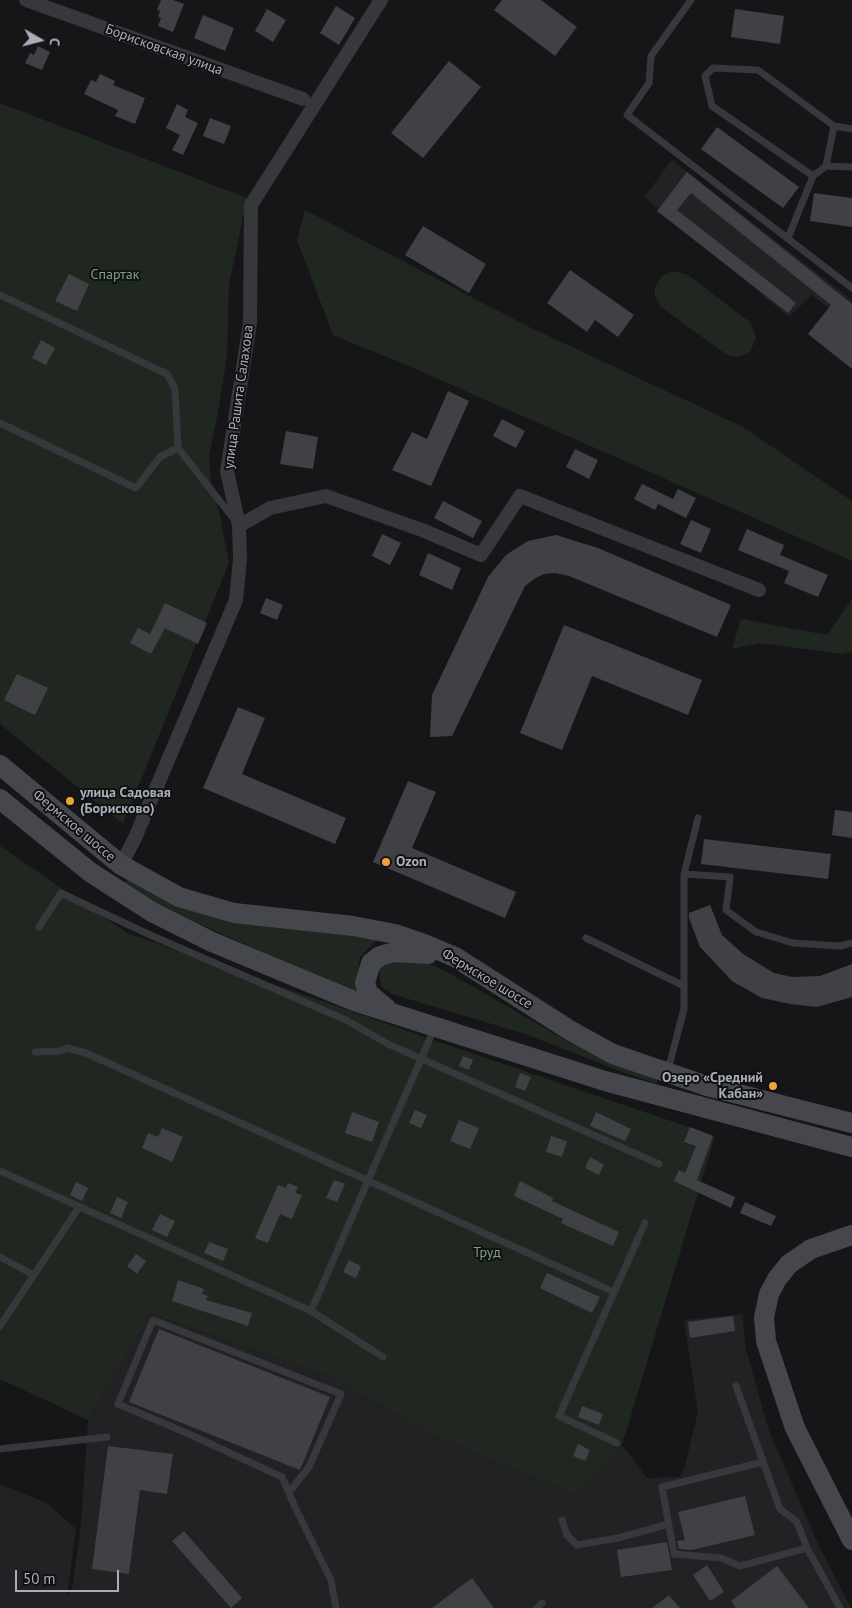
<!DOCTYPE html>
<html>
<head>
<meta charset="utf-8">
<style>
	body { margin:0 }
	#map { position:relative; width:852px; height:1608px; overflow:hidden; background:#161618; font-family:"PT Sans",sans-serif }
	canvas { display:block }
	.north { position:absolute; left:15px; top:15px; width:50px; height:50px; -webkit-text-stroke:4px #111113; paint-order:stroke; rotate:98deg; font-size:14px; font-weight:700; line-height:20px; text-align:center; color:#a8aeb7 }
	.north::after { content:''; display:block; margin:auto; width:18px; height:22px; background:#a8aeb7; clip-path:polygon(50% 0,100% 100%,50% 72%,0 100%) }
	.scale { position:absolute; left:15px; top:1570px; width:104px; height:22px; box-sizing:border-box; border:2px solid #a8aeb7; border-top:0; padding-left:6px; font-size:15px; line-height:18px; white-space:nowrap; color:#a8aeb7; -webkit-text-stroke:4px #111113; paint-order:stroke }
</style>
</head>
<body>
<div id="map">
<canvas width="852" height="1608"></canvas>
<div class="north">С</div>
<div class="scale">50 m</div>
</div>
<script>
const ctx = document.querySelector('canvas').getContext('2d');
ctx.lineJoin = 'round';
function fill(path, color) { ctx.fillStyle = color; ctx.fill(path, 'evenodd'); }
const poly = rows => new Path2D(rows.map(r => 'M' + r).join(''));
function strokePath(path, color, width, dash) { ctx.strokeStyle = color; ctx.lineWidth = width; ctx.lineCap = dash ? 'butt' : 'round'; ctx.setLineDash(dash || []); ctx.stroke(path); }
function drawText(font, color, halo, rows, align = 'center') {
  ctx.font = font + ' "PT Sans",sans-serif'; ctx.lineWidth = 4; ctx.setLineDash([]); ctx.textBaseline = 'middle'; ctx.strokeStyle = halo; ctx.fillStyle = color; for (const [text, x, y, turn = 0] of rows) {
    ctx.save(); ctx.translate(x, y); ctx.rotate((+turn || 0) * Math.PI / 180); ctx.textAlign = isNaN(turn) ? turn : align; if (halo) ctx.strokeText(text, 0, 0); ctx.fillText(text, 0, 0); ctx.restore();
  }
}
fill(poly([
	[672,160,852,300,852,327,812,295,789,317,644,197],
	[148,1313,330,1377,435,1436,576,1495,622,1445,647,1478,679,1477,684,1469,698,1412,684,1320,742,1314,746,1349,768,1428,818,1544,851,1608,0,1608,0,1484,47,1503,76,1529,67,1597,72,1589,81,1525,88,1420]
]), '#222224');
fill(poly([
	[0,103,247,198,229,285,227,355,219,407,209,456,211,484,220,516,229,563,123,824,0,724],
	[305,210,527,326,741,426,852,501,852,561,404,364,333,335,297,240],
	[672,271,688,275,751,323,756,338,750,352,739,357,727,355,660,306,655,295,655,287,662,276],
	[852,599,852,651,843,654,759,643,732,649,741,619,827,635],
	[0,846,127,933,425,1037,428,1045,436,1041,715,1136,622,1445,576,1495,435,1436,330,1377,149,1313,88,1420,0,1379],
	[127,879,234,922,378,939,360,957,357,979,362,994,293,966,156,904,128,886,125,883],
	[409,957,433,965,467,983,570,1043,655,1078,658,1082,654,1083,620,1071,525,1034,392,994,381,986,379,970,385,960]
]), '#202720');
fill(poly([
	[161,0,173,0,184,4,173,32,158,26,161,18,158,17,160,11,157,10],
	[502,0,541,0,577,27,555,56,494,10],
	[336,6,355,18,339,45,320,33],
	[267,9,286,20,273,42,255,31],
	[735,9,784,16,780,44,731,37],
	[203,15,234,28,225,51,194,38],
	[38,46,50,52,42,70,25,63,30,53,34,55],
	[449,61,481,87,423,158,391,133],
	[100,74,115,81,113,85,145,98,135,124,115,116,118,110,84,94,91,80,96,82],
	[177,104,188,110,185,117,198,123,183,155,172,150,180,135,166,128],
	[210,118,231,126,224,144,203,136],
	[717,127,799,187,783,208,701,149],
	[687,172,852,304,852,369,808,334,831,305,691,193,677,210,796,303,788,313,657,211],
	[814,193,852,198,852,227,810,221],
	[423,226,486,264,469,293,405,255],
	[570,270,634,315,618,337,595,320,587,332,547,303],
	[69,274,89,284,77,311,55,301],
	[41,340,55,348,46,365,32,358],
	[448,391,469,401,431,486,392,470,412,432,427,439],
	[502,419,525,431,516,448,493,436],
	[286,431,318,437,313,469,280,464],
	[575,449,598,460,589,479,566,467],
	[642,484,673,499,678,489,696,498,686,518,658,504,655,510,634,499],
	[443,501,482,521,473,538,434,518],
	[691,520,711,529,701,553,680,544],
	[747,529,784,545,780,555,828,575,818,597,784,583,789,571,738,550],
	[382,534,401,543,390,565,372,556],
	[556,535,598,548,731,605,717,637,569,576,555,573,544,574,534,579,525,586,452,736,430,737,432,695,488,577,506,555,518,547,528,541],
	[428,553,461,568,452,590,419,575],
	[266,598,283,605,277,620,260,613],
	[165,603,207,623,198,644,165,628,151,654,130,643,138,628,150,634],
	[564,625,702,680,688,715,592,676,562,750,520,733],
	[17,674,48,688,35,715,4,700],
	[238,707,265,718,242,774,346,818,335,844,203,788],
	[408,781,436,792,412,848,516,892,505,918,373,862],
	[835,810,852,812,852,838,832,835],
	[704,839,831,854,828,879,701,864],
	[710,905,722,935,743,954,774,973,792,977,820,976,852,964,852,997,817,1007,790,1004,762,998,732,981,700,947,689,918,689,913],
	[463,1056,473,1060,469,1070,459,1066],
	[520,1073,531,1077,525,1091,515,1087],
	[415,1110,427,1115,421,1128,409,1123],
	[352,1112,379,1122,372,1142,345,1133],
	[596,1112,631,1129,625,1141,590,1126],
	[459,1120,479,1128,470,1149,450,1141],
	[690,1127,713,1136,697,1180,735,1197,731,1208,674,1181,679,1170,685,1173,696,1146,684,1142],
	[162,1128,183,1137,172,1162,142,1148,148,1133,158,1137],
	[551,1136,567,1141,562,1157,546,1152],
	[590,1157,604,1165,599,1175,585,1168],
	[334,1180,345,1184,337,1202,326,1198],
	[520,1181,553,1198,552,1201,619,1232,613,1246,561,1223,563,1219,514,1196],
	[76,1182,88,1188,82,1201,70,1195],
	[288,1183,298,1187,295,1193,302,1195,292,1219,280,1214,268,1243,255,1238,278,1185,286,1188],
	[117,1197,128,1202,121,1218,110,1213],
	[745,1202,776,1216,771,1226,740,1213],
	[160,1214,175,1221,167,1237,152,1230],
	[209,1242,228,1249,223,1261,204,1253],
	[136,1254,146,1261,137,1274,127,1266],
	[349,1260,361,1266,356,1278,343,1272],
	[547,1273,600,1297,592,1313,540,1288],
	[178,1280,204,1289,202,1294,208,1296,206,1300,252,1313,248,1326,172,1301],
	[733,1316,735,1331,690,1338,688,1322],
	[159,1329,330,1397,300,1470,129,1402],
	[582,1406,603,1414,599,1425,578,1417],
	[578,1444,590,1450,585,1461,573,1456],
	[108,1446,173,1454,167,1494,140,1490,129,1574,92,1569],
	[745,1496,755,1535,692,1550,679,1549,677,1541,685,1540,678,1512],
	[184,1531,242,1598,231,1608,172,1541],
	[667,1542,672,1570,621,1577,617,1550],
	[707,1565,724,1592,710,1601,693,1575],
	[777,1566,809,1608,736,1608,731,1601],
	[472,1578,494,1608,432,1608],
	[669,1595,680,1608,652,1608]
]), '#404144');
strokePath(poly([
	[691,0,651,56,649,83,627,115,852,288],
	[834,126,852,129],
	[813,176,826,166,852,167],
	[788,238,813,176,712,106,705,76,713,68,758,70,834,126,826,166],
	[0,295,167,374,175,389,178,448,234,519],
	[0,423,136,488,160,457,178,448],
	[684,874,730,877,726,910,756,932,793,943,840,946,852,943],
	[39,927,61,893,148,934,346,1020,388,1044,659,1164],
	[586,938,684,986],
	[35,1052,60,1051,67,1048,86,1053,614,1292],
	[668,1070,684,1009,684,874,698,818],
	[0,1171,311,1311,383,1357],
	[0,1257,34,1275],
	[311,1311,435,1027],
	[0,1326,79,1207],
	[736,1386,780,1509,797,1522,807,1548],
	[617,1443,559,1416,645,1223],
	[0,1449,107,1437],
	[763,1462,662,1487,674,1554,721,1558,740,1566,807,1548,840,1608],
	[289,1492,309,1467,341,1394,153,1320,118,1404,189,1434,282,1477,294,1505,331,1580,336,1608],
	[562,1520,567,1535,577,1545,618,1538,669,1524],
	[537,1608,542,1603]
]), '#37383c', 7);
strokePath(poly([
	[26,0,303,99],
	[239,526,270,508,326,496,422,530,481,555,520,496,759,590],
	[121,865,135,838,236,600,240,558,239,526,227,471,250,323,251,205,381,0]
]), '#37383c', 14);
strokePath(poly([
	[0,765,121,865,179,897,234,913,353,926,395,934,424,944,455,957,571,1031,613,1054,707,1086,852,1123],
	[0,799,90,872,152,912,212,942,354,1001,605,1081,852,1147],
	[387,1009,368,993,365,983,371,963,380,956,394,952,428,954],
	[852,1235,811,1249,789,1264,777,1279,769,1294,764,1317,766,1341,795,1428,852,1540]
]), '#45474c', 20);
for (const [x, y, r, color] of [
	[70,801,5,"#efa436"],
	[386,862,5,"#efa436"],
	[773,1086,5,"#efa436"]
]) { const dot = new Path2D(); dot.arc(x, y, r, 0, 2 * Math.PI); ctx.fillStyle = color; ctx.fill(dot); strokePath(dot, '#111113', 2); }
drawText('14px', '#a8aeb7', '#111113', [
	["Борисковская улица",164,50,20],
	["улица Рашита Салахова",239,397,-82],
	["Фермское шоссе",74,826,40],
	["Фермское шоссе",487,979,31]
]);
drawText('14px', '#7fa27f', '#111113', [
	["Спартак",115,275],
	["Труд",487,1253]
]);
drawText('bold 14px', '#a8aeb7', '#111113', [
	["улица Садовая",80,793],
	["(Борисково)",80,809],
	["Ozon",396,862],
	["Озеро «Средний",763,1078,"right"],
	["Кабан»",763,1094,"right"]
], 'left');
</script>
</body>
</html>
